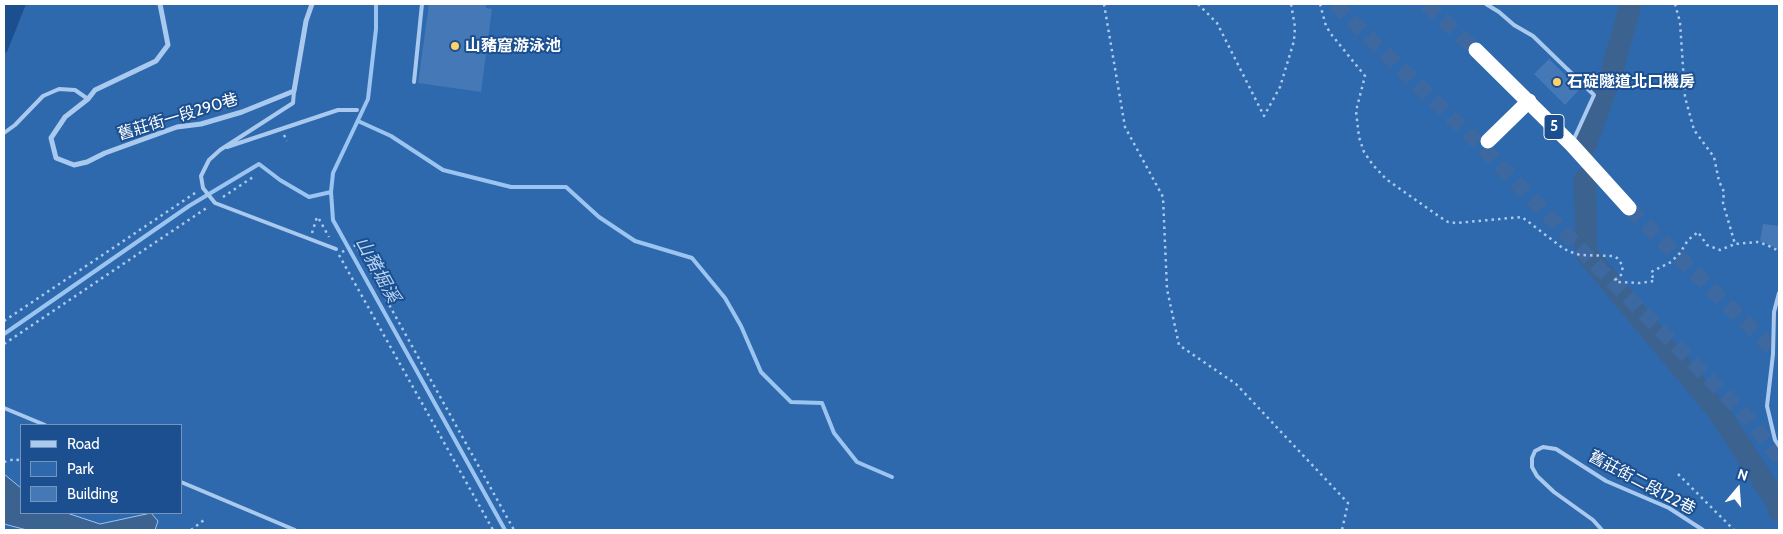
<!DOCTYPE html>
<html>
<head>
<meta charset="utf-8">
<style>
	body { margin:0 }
	#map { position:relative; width:1783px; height:534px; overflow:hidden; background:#1b4f8f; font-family:Cabin,sans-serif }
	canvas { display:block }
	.frame { position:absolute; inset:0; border:5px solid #fff; pointer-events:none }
	.legend { position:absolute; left:20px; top:424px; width:162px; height:90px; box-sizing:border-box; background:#1b4f8f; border:1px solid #7695bc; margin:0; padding:6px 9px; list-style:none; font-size:15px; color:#fff }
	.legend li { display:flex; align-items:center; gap:10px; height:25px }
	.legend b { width:25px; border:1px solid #7695bc }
	.north { position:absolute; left:1713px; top:464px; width:50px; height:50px; -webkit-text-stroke:4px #1b4f8f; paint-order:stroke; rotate:18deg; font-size:14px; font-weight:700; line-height:20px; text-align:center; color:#fff }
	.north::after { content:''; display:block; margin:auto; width:18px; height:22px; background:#fff; clip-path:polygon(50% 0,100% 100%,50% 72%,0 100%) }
</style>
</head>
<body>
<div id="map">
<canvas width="1783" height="534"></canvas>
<div class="frame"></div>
<ul class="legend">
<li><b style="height:6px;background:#a9c9ee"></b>Road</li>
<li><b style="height:14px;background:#2e69ad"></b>Park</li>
<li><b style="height:14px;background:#4478b7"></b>Building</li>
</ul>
<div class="north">N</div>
</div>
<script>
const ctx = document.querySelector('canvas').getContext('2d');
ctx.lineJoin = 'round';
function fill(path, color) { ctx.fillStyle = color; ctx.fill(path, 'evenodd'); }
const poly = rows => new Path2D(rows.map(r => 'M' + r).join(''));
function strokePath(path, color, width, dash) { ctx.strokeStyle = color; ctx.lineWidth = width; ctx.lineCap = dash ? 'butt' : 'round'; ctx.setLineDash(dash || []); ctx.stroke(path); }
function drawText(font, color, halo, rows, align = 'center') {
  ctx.font = font + ' Cabin,"Noto Sans TC",sans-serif'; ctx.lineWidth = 4; ctx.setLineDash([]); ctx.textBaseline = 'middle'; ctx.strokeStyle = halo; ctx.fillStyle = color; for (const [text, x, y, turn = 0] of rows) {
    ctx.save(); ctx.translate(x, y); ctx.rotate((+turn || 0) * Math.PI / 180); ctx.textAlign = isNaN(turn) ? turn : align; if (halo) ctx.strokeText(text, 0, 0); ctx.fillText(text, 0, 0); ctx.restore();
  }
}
fill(poly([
	[26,4,1779,4,1779,530,4,530,4,53,7,52],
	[21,425,181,425,181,513,21,513]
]), '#2e69ad');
const water = poly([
	[4,474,21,488,21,513,67,513,100,524,151,513,158,521,155,530,27,530,4,524,4,474]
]);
fill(water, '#3c6290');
strokePath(water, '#9cc4f0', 1);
strokePath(poly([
	[376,4,376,29,368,99,333,173,331,192,333,220,505,530],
	[358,121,391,136,443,170,511,187,566,187,599,217,635,241,692,258,725,298,741,326,761,372,791,402,822,403,834,433,857,462,892,477],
	[4,334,189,206,259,164,280,180,309,197,331,192]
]), '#9cc4f0', 4);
strokePath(poly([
	[1585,146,1611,75,1630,7,1629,4],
	[1585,179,1586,253,1718,411,1778,504,1779,511]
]), '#3c6290', 22);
fill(poly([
	[429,4,486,4,486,8,492,9,481,92,418,83],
	[1549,59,1580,89,1565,105,1534,74],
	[1763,224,1779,226,1779,249,1760,241]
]), '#4478b7');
strokePath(poly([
	[1335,4,1482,147,1591,260,1751,421,1779,459],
	[1426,4,1476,50],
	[1629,208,1779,355]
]), '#3d69a0', 15, [15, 8]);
strokePath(poly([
	[1104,4,1125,127,1163,197,1167,289,1179,345,1236,384,1348,503,1342,530],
	[1198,4,1217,23,1264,116,1280,87,1294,41,1295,27,1291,4],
	[1320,4,1326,26,1331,34,1365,76,1356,111,1359,137,1364,152,1373,165,1386,179,1440,217,1448,222,1456,223,1522,217,1564,249,1571,252,1580,255,1612,256,1617,258,1623,266,1621,275,1615,280,1618,282,1640,283,1654,281,1651,272,1671,262,1680,253,1688,240,1698,232,1707,245,1720,250,1735,244],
	[1675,4,1680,22,1685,97,1694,130,1714,157,1719,181,1724,192,1723,203,1735,244,1757,242,1767,245,1779,251],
	[284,135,287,141],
	[223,197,253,177],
	[319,219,329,237],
	[312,233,317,217],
	[342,252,356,245,514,530],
	[339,255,493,530],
	[4,321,198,191],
	[4,344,208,207],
	[4,462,15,459,21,461],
	[1678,474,1734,530],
	[191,530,204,520]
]), '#a9c9ee', 2.5, [2.5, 4]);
strokePath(poly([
	[1486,4,1499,12,1514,25,1533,36,1594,95,1573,141],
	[414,82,422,4],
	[294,91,293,103,220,150,209,160,201,176,203,188,215,203,336,249],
	[4,133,15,125,43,96,59,89,75,90,88,99],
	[227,147,338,110,357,110],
	[1779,293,1774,312,1773,354,1767,406,1775,440,1779,446],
	[4,408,45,425],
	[181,482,295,530],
	[1602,530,1593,520,1554,492,1537,476,1532,467,1532,458,1535,451,1543,447,1556,449,1606,481,1669,508,1703,530]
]), '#a9c9ee', 4);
strokePath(poly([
	[160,4,168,45,156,61,95,90,88,99,65,117,51,138,56,158,74,165,87,162,105,153,177,127,201,124,242,112,294,91,306,21,312,4]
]), '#a9c9ee', 5);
strokePath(poly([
	[1476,50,1572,145,1629,208],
	[1488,141,1529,101]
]), '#fff', 15);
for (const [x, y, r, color] of [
	[455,46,5,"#ffd166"],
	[1557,82,5,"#ffd166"]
]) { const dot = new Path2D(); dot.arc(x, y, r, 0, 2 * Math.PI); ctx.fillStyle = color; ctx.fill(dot); strokePath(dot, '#1b4f8f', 2); }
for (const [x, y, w] of [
	[1554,127,20]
]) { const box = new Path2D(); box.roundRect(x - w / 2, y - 12.5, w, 25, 4); ctx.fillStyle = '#1b4f8f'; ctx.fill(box); strokePath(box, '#fff', 1); }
drawText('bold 15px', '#fff', null, [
	["5",1554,127]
]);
drawText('bold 16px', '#fff', '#1b4f8f', [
	["山豬窟游泳池",465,46],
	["石碇隧道北口機房",1567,82]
], 'left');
drawText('16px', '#fff', '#1b4f8f', [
	["舊莊街一段290巷",178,117,-17],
	["舊莊街二段122巷",1642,483,28]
]);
drawText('italic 18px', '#b5d3f5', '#1b4f8f', [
	["山豬堀溪",377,270,61]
]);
</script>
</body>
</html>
